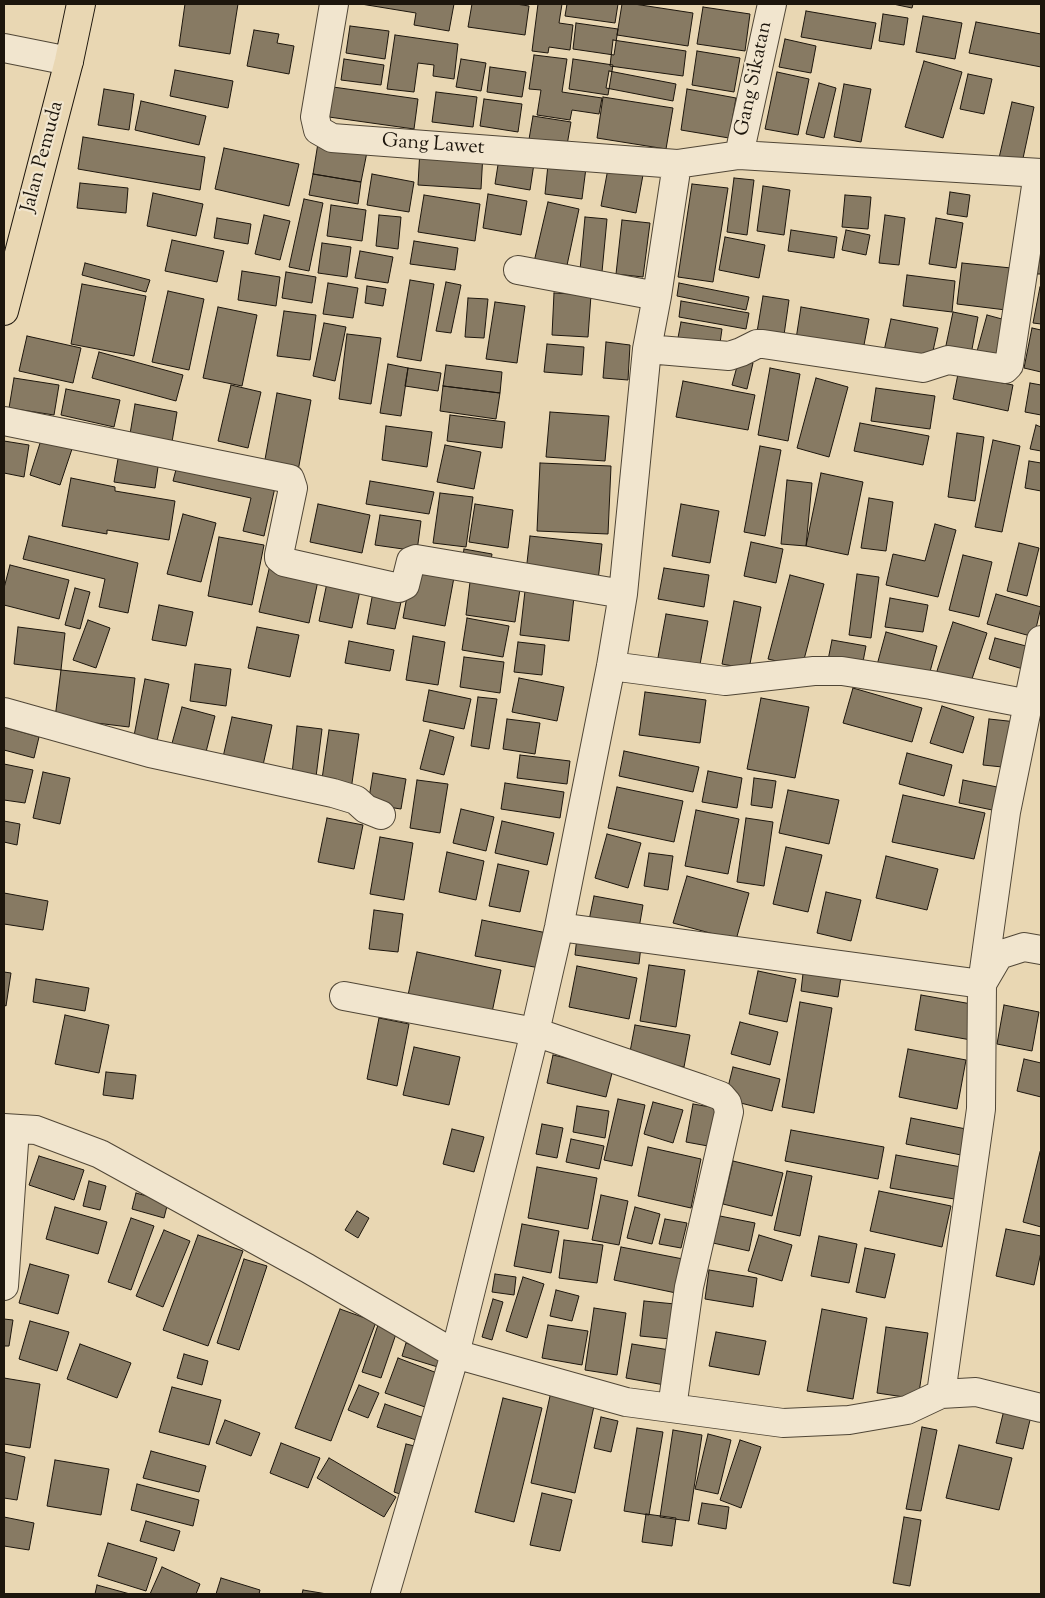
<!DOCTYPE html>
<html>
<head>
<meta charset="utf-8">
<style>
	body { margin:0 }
	#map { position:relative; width:1045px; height:1598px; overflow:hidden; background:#e9d7b3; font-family:"Sorts Mill Goudy",serif }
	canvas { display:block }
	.frame { position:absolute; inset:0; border:5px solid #1d160d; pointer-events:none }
</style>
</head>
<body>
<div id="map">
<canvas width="1045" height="1598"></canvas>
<div class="frame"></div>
</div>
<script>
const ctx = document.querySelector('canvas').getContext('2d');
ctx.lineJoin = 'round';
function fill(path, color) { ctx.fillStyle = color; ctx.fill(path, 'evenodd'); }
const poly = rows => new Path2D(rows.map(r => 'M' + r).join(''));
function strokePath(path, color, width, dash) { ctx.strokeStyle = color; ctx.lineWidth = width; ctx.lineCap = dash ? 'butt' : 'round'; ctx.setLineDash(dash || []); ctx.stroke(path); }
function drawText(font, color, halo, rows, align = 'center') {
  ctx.font = font + ' "Sorts Mill Goudy",serif'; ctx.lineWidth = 4.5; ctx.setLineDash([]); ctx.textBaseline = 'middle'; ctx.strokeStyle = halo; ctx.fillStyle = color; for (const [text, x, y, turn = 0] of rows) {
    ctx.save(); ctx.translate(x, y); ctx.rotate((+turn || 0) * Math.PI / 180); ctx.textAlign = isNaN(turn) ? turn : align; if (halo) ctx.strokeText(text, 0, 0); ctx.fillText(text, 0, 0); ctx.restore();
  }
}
const building = poly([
	[185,4,238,4,230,54,179,46,185,4],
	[361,4,454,4,449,31,414,25,416,13,361,4],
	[472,4,516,4,529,6,525,35,468,27,472,4],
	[538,4,562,4,559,23,573,25,570,50,549,47,548,53,532,51,538,4],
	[567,4,618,4,615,23,565,16,567,4],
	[622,4,634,4,693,13,688,46,617,35,622,4],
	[893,4,913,4,912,8,893,4],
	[703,7,750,14,745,51,697,44,703,7],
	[806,11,876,23,871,49,801,37,806,11],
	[883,14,908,18,904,45,879,41,883,14],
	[923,16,962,23,955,59,916,52,923,16],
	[976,22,1041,34,1041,67,969,53,976,22],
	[576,23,618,29,614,55,573,49,576,23],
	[350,26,389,31,385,59,346,53,350,26],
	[254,30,279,34,277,43,294,46,289,74,247,66,254,30],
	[395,35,458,44,454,79,433,76,434,65,418,63,414,92,387,89,395,35],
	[785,39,816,46,811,73,779,67,785,39],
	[613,40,686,51,683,76,610,66,613,40],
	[697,51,740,58,734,92,692,85,697,51],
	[534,55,567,59,562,92,602,98,599,114,572,110,570,120,537,115,541,90,529,89,534,55],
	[344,59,384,65,381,85,341,80,344,59],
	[461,59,486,63,481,91,456,87,461,59],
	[573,59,613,65,608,95,569,89,573,59],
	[924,61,962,72,943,138,905,127,924,61],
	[490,67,526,72,522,97,487,92,490,67],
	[175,70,233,81,228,108,170,96,175,70],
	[609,71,676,84,673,101,606,88,609,71],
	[777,72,809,79,798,135,765,129,777,72],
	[968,74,992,79,984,114,960,109,968,74],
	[819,83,836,88,824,138,806,134,819,83],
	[844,84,871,89,861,142,834,137,844,84],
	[333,87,418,99,414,129,329,117,333,87],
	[104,89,134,94,129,130,98,125,104,89],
	[687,89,736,98,729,138,681,130,687,89],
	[436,92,477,97,473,127,432,122,436,92],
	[603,97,673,108,666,149,597,138,603,97],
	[484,99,522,104,518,132,480,126,484,99],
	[141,101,206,116,199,145,135,130,141,101],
	[1012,102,1034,107,1022,163,999,158,1012,102],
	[533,116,571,122,566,151,528,145,533,116],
	[83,137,205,157,200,190,78,169,83,137],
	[318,143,367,152,361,182,313,174,318,143],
	[224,148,299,164,289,206,215,189,224,148],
	[420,149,483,153,481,189,418,185,420,149],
	[500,152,535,157,530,190,495,184,500,152],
	[549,155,587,160,582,199,545,194,549,155],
	[610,158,645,164,636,213,601,206,610,158],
	[313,174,361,182,358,204,309,195,313,174],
	[372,174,414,182,409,212,367,205,372,174],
	[734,178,754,180,747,235,727,232,734,178],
	[80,183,128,188,126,213,77,208,80,183],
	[692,184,728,188,713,282,678,277,692,184],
	[763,186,790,190,784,235,757,231,763,186],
	[950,192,970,195,967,217,947,214,950,192],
	[153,193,203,204,196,236,147,226,153,193],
	[488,194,527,201,521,235,483,228,488,194],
	[424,195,480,204,475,241,418,232,424,195],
	[845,195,871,197,868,229,842,227,845,195],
	[304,199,323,203,309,271,289,267,304,199],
	[548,202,579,209,566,270,534,262,548,202],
	[331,205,366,210,362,241,327,236,331,205],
	[264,215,290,221,280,260,255,254,264,215],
	[379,215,401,217,398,249,376,246,379,215],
	[885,215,905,218,899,265,879,263,885,215],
	[585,217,607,219,602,272,580,270,585,217],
	[217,218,251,224,248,244,214,238,217,218],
	[936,218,963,223,956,268,929,264,936,218],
	[622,220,650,223,643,277,616,274,622,220],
	[791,230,837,237,834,258,788,251,791,230],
	[846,230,870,235,866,255,842,250,846,230],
	[725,237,765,245,759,278,719,270,725,237],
	[172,240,224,251,217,282,165,271,172,240],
	[414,241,458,248,455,270,410,264,414,241],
	[322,243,351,247,347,277,318,273,322,243],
	[1041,248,1041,274,1037,274,1041,248],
	[360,251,393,257,388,283,355,278,360,251],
	[85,263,150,280,146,292,82,275,85,263],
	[962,263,1011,268,1006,310,957,304,962,263],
	[242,271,280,277,276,306,238,300,242,271],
	[286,272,316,277,312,303,282,298,286,272],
	[907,275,955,281,952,312,903,306,907,275],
	[410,280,434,284,421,361,397,357,410,280],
	[446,282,461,285,451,333,436,331,446,282],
	[328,283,358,288,353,318,323,314,328,283],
	[679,283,749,297,746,310,677,296,679,283],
	[82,284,146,296,134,356,71,344,82,284],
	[367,286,386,289,383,306,365,303,367,286],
	[1040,287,1041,287,1041,324,1033,323,1040,287],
	[168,291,204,299,189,370,152,362,168,291],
	[554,293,591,295,588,337,552,335,554,293],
	[763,296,789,300,783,342,756,338,763,296],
	[468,298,488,299,484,338,465,337,468,298],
	[681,301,749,313,746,329,679,317,681,301],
	[495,302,525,306,517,363,486,359,495,302],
	[218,307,257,315,242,386,203,378,218,307],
	[801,307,869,319,863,350,796,339,801,307],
	[284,311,316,315,310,360,277,356,284,311],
	[953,312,978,317,970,360,944,355,953,312],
	[987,315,1013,322,1002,362,976,355,987,315],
	[891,319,938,328,931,360,884,351,891,319],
	[681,322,722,329,719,350,677,343,681,322],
	[324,323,346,327,335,381,313,376,324,323],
	[1032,328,1041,330,1041,372,1024,368,1032,328],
	[347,334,381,338,371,404,339,399,347,334],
	[27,336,81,348,73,383,19,371,27,336],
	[606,342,630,345,628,380,603,378,606,342],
	[547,344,584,347,582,375,544,372,547,344],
	[99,352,183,375,176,401,92,378,99,352],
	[739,359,753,363,747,389,732,385,739,359],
	[388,364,408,368,401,416,380,413,388,364],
	[446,365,502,372,500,393,443,386,446,365],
	[408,368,441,373,438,391,405,386,408,368],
	[770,368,800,374,788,441,758,435,770,368],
	[958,374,1013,385,1008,411,953,399,958,374],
	[14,378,59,385,54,415,9,408,14,378],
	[816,378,848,387,829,457,797,448,816,378],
	[683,381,755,395,748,430,676,417,683,381],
	[1030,383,1041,385,1041,415,1025,412,1030,383],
	[231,385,261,392,248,448,218,441,231,385],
	[443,386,500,393,496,419,440,411,443,386],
	[876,388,935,396,930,429,871,421,876,388],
	[66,389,120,400,114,427,61,415,66,389],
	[277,393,311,400,298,471,264,465,277,393],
	[135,404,177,412,172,442,130,434,135,404],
	[550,412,609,416,605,461,546,457,550,412],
	[450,415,505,422,502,448,447,441,450,415],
	[860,423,929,436,923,465,854,451,860,423],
	[1036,425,1041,427,1041,451,1030,449,1036,425],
	[386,426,432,432,427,467,382,460,386,426],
	[957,433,984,437,975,501,948,497,957,433],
	[41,440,72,449,60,485,30,475,41,440],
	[993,440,1020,446,1002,532,975,527,993,440],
	[4,441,29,445,24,477,4,473,4,441],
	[445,445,481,452,474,489,437,482,445,445],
	[760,446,781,450,765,536,744,532,760,446],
	[119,453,159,460,155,488,114,482,119,453],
	[1029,461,1041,463,1041,491,1025,488,1029,461],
	[178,462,276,483,264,536,243,531,251,498,173,481,178,462],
	[540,463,611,466,608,534,537,531,540,463],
	[821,473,863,482,848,555,806,546,821,473],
	[71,478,115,487,115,491,175,501,169,540,107,530,107,534,62,526,71,478],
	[787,480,812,483,806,546,781,544,787,480],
	[370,481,434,492,429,514,366,504,370,481],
	[440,493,473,497,466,547,433,543,440,493],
	[869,498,893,502,886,551,861,548,869,498],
	[318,504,370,515,362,553,310,542,318,504],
	[475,504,513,510,508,548,469,542,475,504],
	[681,504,719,511,710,563,672,556,681,504],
	[183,514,216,523,201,582,167,574,183,514],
	[380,515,421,521,417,551,375,545,380,515],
	[935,524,956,530,938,597,886,585,893,554,925,561,935,524],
	[29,536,138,563,128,613,99,607,105,579,23,559,29,536],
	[530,536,602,544,598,581,526,572,530,536],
	[219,537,264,545,252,605,208,596,219,537],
	[751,542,783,549,776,583,744,576,751,542],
	[1019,543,1039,548,1027,596,1007,591,1019,543],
	[464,549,492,554,490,567,462,562,464,549],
	[963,555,992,562,979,617,949,610,963,555],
	[413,564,455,572,445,626,403,618,413,564],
	[10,565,69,580,59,619,4,605,4,588,10,565],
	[270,565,319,576,309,623,259,612,270,565],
	[664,568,709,575,704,607,658,599,664,568],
	[857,574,879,577,871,638,849,635,857,574],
	[790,575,824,584,802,667,768,659,790,575],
	[328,578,361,586,352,628,319,621,328,578],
	[470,582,520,589,515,622,466,615,470,582],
	[374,587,403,593,395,629,367,624,374,587],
	[75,588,90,592,80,629,65,625,75,588],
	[525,591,574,597,569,641,520,635,525,591],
	[996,594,1041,607,1034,637,987,624,996,594],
	[890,598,928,605,923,632,885,627,890,598],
	[734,601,761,607,749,669,722,664,734,601],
	[159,605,193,612,186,646,152,640,159,605],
	[666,614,708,621,699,670,657,663,666,614],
	[467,618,509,626,503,657,462,650,467,618],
	[88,620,110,628,96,668,73,660,88,620],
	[953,622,987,633,970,685,936,674,953,622],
	[18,627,65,633,61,670,14,664,18,627],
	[257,627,299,635,290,677,248,668,257,627],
	[886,632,937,646,928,679,877,665,886,632],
	[413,636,445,642,438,685,406,680,413,636],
	[995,638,1030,647,1023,669,989,659,995,638],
	[832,640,866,646,861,672,827,665,832,640],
	[349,641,394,650,390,671,345,663,349,641],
	[518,642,545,645,542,675,514,672,518,642],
	[464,657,504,662,500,693,460,687,464,657],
	[195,664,231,669,226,706,190,701,195,664],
	[61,670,135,678,129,727,55,718,61,670],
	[519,678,564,687,557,721,512,712,519,678],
	[145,679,169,684,156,746,133,741,145,679],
	[853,688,922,708,912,742,843,723,853,688],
	[429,690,471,699,464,729,423,721,429,690],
	[645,692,706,700,700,743,639,735,645,692],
	[478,697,497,699,489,749,471,746,478,697],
	[761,698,809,707,795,778,747,769,761,698],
	[942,706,974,717,963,753,930,743,942,706],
	[182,707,215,716,205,756,171,747,182,707],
	[232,717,272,725,261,774,221,766,232,717],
	[507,719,540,723,535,754,503,749,507,719],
	[989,719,1017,722,1012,768,983,765,989,719],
	[297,726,322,729,316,777,292,774,297,726],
	[4,727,39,737,34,758,4,750,4,727],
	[329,730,359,734,351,790,321,786,329,730],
	[430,730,454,737,444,775,420,769,430,730],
	[624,751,699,767,693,792,619,776,624,751],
	[907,753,952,765,944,796,899,784,907,753],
	[520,755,570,761,567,784,517,778,520,755],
	[4,764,33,770,25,803,4,800,4,764],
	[708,771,742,778,737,808,702,802,708,771],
	[43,772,70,778,60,824,33,818,43,772],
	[373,773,406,779,401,809,368,804,373,773],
	[754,778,776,781,772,808,751,805,754,778],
	[417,780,448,784,440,833,410,828,417,780],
	[963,780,1002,788,997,811,959,803,963,780],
	[505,783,564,792,560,818,501,809,505,783],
	[617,787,683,801,674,842,608,828,617,787],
	[788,790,839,800,829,844,779,833,788,790],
	[903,795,985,813,974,859,892,842,903,795],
	[461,809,494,817,486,851,453,843,461,809],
	[696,810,739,819,728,874,685,866,696,810],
	[327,818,363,825,354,869,318,862,327,818],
	[746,818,773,822,764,886,737,882,746,818],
	[4,821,20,824,17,845,4,842,4,821],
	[502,821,554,833,547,865,495,853,502,821],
	[607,834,641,843,628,888,595,878,607,834],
	[380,837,413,843,404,900,370,894,380,837],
	[786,847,822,855,808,912,773,904,786,847],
	[447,852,484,861,476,900,439,892,447,852],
	[649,853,673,856,668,890,644,886,649,853],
	[886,856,938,869,927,910,876,898,886,856],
	[498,864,529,871,520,912,489,906,498,864],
	[687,876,749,893,736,940,673,923,687,876],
	[826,892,861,900,851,941,817,933,826,892],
	[4,893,48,901,43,930,4,924,4,893],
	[594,896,643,905,638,934,588,925,594,896],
	[374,910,403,914,398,952,369,949,374,910],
	[482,920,552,934,545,969,475,956,482,920],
	[577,937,641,946,639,964,575,955,577,937],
	[417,952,501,970,491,1017,407,1000,417,952],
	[649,965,685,970,676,1027,640,1021,649,965],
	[804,965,842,970,838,997,801,991,804,965],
	[577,966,637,978,629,1019,569,1007,577,966],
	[758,971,796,979,787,1022,749,1014,758,971],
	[4,972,11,973,6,1006,4,1005,4,972],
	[36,979,89,988,85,1011,33,1002,36,979],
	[921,995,977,1005,971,1040,915,1030,921,995],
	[800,1002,832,1008,814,1113,782,1107,800,1002],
	[1004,1005,1039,1012,1032,1051,997,1044,1004,1005],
	[65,1015,109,1025,99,1073,55,1064,65,1015],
	[379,1018,409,1024,397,1086,367,1079,379,1018],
	[740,1022,778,1032,770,1065,731,1054,740,1022],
	[635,1025,690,1035,684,1067,629,1057,635,1025],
	[414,1047,460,1057,449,1105,403,1095,414,1047],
	[908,1049,966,1060,957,1109,899,1097,908,1049],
	[553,1055,613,1069,606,1097,547,1083,553,1055],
	[1024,1059,1041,1063,1041,1097,1017,1091,1024,1059],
	[733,1067,780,1079,772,1111,725,1099,733,1067],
	[106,1072,136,1075,133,1099,103,1095,106,1072],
	[618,1099,645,1105,632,1166,604,1160,618,1099],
	[653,1102,683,1110,673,1143,644,1134,653,1102],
	[693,1104,716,1108,708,1146,686,1142,693,1104],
	[577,1106,609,1111,605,1138,573,1132,577,1106],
	[911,1118,971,1130,966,1156,906,1144,911,1118],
	[542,1124,563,1128,557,1158,536,1154,542,1124],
	[452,1129,484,1137,474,1172,443,1164,452,1129],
	[791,1130,884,1147,878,1179,785,1161,791,1130],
	[571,1139,604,1146,599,1169,566,1162,571,1139],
	[648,1147,701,1159,691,1208,638,1196,648,1147],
	[1040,1152,1041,1153,1041,1227,1023,1222,1040,1152],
	[896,1155,972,1169,966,1201,890,1188,896,1155],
	[39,1156,84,1170,74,1200,29,1185,39,1156],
	[733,1161,783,1173,772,1216,723,1204,733,1161],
	[537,1167,597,1178,588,1229,528,1218,537,1167],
	[787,1171,812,1176,800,1236,774,1230,787,1171],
	[89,1181,106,1186,100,1210,83,1206,89,1181],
	[879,1191,951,1206,942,1247,870,1231,879,1191],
	[136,1193,168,1202,164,1218,132,1209,136,1193],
	[601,1195,628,1201,619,1245,592,1240,601,1195],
	[55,1207,107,1222,98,1254,46,1239,55,1207],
	[635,1207,660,1214,652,1244,627,1238,635,1207],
	[357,1211,369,1218,358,1238,345,1230,357,1211],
	[720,1216,755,1223,749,1251,713,1243,720,1216],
	[131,1218,154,1226,131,1290,108,1282,131,1218],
	[665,1219,687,1223,681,1248,659,1244,665,1219],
	[522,1224,559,1231,551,1273,514,1266,522,1224],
	[1006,1229,1041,1236,1041,1252,1034,1285,996,1276,1006,1229],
	[164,1230,190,1241,163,1307,136,1296,164,1230],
	[198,1235,243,1251,208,1346,163,1330,198,1235],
	[759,1235,792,1245,782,1281,748,1271,759,1235],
	[819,1236,857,1244,849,1283,811,1276,819,1236],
	[564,1240,603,1245,597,1283,559,1278,564,1240],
	[621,1247,683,1259,676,1293,614,1280,621,1247],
	[865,1248,895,1254,885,1298,856,1292,865,1248],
	[244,1259,267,1266,239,1350,217,1343,244,1259],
	[30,1264,69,1275,58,1314,19,1303,30,1264],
	[709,1270,757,1278,753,1307,705,1299,709,1270],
	[495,1274,516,1277,514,1295,492,1292,495,1274],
	[523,1277,544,1284,527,1338,506,1331,523,1277],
	[556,1290,579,1296,572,1321,550,1316,556,1290],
	[493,1299,503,1302,492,1340,482,1337,493,1299],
	[644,1301,675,1304,671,1339,640,1336,644,1301],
	[594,1308,626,1313,617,1375,585,1370,594,1308],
	[340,1309,376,1322,331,1441,295,1428,340,1309],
	[822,1309,867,1318,853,1399,807,1391,822,1309],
	[4,1319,13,1320,9,1346,4,1346,4,1319],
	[30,1321,69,1332,57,1371,19,1359,30,1321],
	[378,1325,397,1331,381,1378,362,1372,378,1325],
	[548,1325,588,1331,582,1365,542,1358,548,1325],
	[886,1327,928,1333,918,1399,877,1393,886,1327],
	[716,1332,766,1341,759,1375,709,1366,716,1332],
	[406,1343,445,1356,441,1368,402,1356,406,1343],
	[80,1344,131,1363,117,1398,67,1379,80,1344],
	[632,1344,676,1351,670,1386,626,1378,632,1344],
	[184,1354,208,1361,202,1385,177,1378,184,1354],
	[398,1358,437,1373,425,1407,385,1393,398,1358],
	[4,1378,40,1384,30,1448,4,1444,4,1378],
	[359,1385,379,1393,368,1418,348,1410,359,1385],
	[172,1387,221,1400,209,1445,159,1432,172,1387],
	[552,1387,596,1397,575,1493,531,1483,552,1387],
	[503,1398,542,1408,514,1522,475,1512,503,1398],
	[385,1404,424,1418,416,1440,377,1427,385,1404],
	[1004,1410,1031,1416,1023,1449,996,1443,1004,1410],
	[601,1417,618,1421,611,1452,594,1448,601,1417],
	[225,1420,260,1433,251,1456,216,1443,225,1420],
	[922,1427,937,1430,921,1511,906,1509,922,1427],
	[637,1428,663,1432,649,1515,624,1511,637,1428],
	[673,1430,702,1435,689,1521,660,1517,673,1430],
	[708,1434,731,1440,718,1494,695,1489,708,1434],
	[740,1440,761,1447,741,1508,720,1500,740,1440],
	[281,1443,320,1458,308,1488,270,1473,281,1443],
	[406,1444,419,1447,406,1496,394,1492,406,1444],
	[959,1445,1012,1458,999,1510,946,1498,959,1445],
	[151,1451,206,1466,199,1492,143,1478,151,1451],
	[4,1452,25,1457,17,1500,4,1498,4,1452],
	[329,1458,396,1497,384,1517,317,1478,329,1458],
	[55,1460,109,1469,101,1515,47,1506,55,1460],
	[137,1484,199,1500,193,1526,131,1510,137,1484],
	[542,1493,572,1500,560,1551,530,1545,542,1493],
	[702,1503,729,1507,726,1529,698,1524,702,1503],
	[646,1514,676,1518,672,1546,642,1542,646,1514],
	[4,1517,34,1523,29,1550,4,1546,4,1517],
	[904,1517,921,1520,910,1586,893,1583,904,1517],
	[146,1521,180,1531,174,1551,140,1541,146,1521],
	[108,1543,157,1558,146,1591,98,1576,108,1543],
	[162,1567,200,1584,196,1594,150,1594,162,1567],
	[221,1578,260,1590,259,1594,216,1594,221,1578],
	[97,1585,130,1594,95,1594,97,1585],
	[303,1590,327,1594,302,1594,303,1590]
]);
fill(building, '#877a63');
strokePath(building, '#1d160d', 1);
const minor = poly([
	[334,4,315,117,318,130,332,138,677,164],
	[4,48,69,61],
	[739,155,772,4],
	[518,270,657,296],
	[647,349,729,356,741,352,757,344,763,344,923,368,948,360,1005,369,1009,365,1038,173],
	[4,421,290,479,293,488,279,555,279,558,284,562,399,588,405,585,411,561,416,559,623,594],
	[611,666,725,681,814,671,842,671,931,685,1029,704],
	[4,712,150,753,333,793,356,800,366,809,381,815],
	[559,927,982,984,1006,812,1041,640],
	[344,996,535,1032,702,1089,721,1096,727,1103,729,1112,689,1287,672,1408],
	[4,1128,36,1130,100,1154,307,1268,455,1354,626,1402,783,1423,849,1420,907,1410,941,1394,976,1392,1041,1408],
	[4,1286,15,1129],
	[941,1394,981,1109,982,984,999,955,1024,947,1041,950],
	[385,1594,455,1354,535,1032,559,927,611,666,623,594,647,349,657,296,677,164,739,155,1041,173]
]);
const major = poly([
	[4,311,69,61,81,4]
]);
strokePath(minor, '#504636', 30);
strokePath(major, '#1d160d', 30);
strokePath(minor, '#f1e5ce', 28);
strokePath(major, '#e9d7b3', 28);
drawText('20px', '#1d160d', '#f1e5ce', [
	["Gang Sikatan",755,79,-78],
	["Gang Lawet",433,146,4],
	["Jalan Pemuda",44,157,-75]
]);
</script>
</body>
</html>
